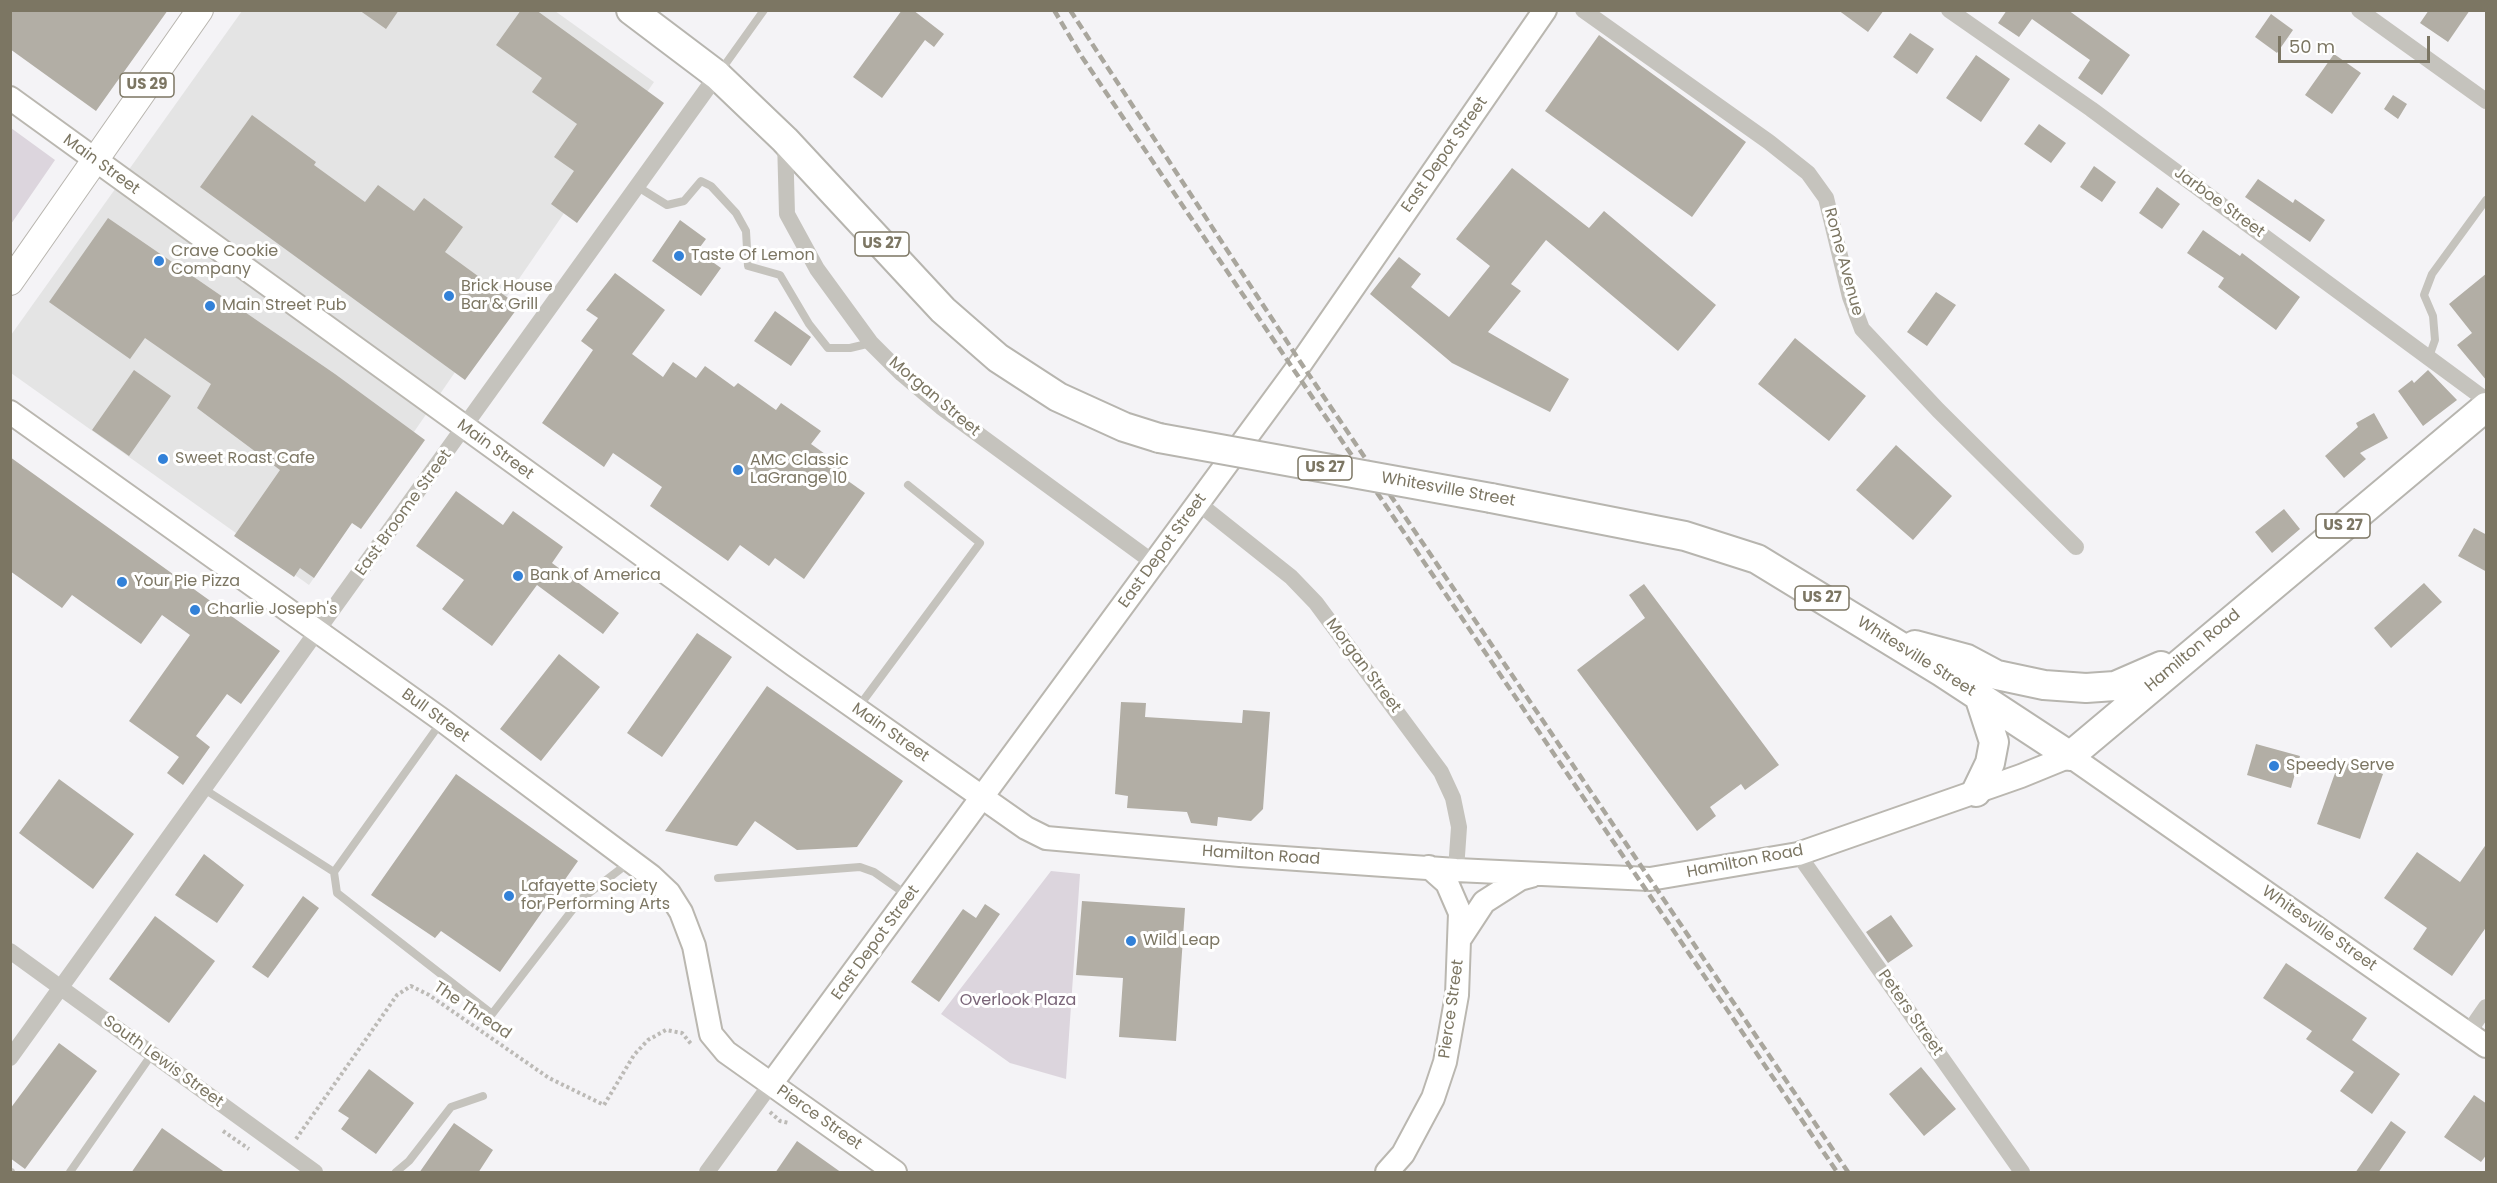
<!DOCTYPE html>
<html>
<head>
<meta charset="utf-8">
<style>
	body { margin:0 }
	#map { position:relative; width:2497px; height:1183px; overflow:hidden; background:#f4f3f6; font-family:Poppins,sans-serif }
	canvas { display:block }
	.frame { position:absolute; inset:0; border:12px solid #7c7663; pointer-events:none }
	.scale { position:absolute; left:2278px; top:36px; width:152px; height:27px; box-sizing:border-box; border:3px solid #7c7663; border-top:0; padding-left:8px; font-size:18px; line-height:21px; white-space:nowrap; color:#7c7663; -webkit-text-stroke:4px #fff; paint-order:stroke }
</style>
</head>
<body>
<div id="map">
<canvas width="2497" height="1183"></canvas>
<div class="frame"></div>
<div class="scale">50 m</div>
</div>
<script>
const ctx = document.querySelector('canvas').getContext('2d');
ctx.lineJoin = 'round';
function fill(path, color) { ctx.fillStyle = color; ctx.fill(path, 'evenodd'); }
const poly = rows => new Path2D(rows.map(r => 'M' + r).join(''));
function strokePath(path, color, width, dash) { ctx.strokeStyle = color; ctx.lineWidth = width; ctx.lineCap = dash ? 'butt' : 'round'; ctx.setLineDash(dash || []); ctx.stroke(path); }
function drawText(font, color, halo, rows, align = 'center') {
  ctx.font = font + ' Poppins,sans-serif'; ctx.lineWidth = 6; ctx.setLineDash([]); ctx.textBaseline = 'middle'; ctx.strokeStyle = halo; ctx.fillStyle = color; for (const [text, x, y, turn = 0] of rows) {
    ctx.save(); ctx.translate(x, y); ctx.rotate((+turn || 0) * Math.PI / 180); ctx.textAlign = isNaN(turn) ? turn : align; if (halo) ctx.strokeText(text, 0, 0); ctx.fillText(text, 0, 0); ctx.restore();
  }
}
fill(poly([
	[242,11,555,11,654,82,309,585,11,373,11,335]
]), '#e4e4e4');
fill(poly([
	[11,128,55,160,11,224],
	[1051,871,1080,874,1066,1079,1010,1063,941,1014]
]), '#dcd5dd');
fill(poly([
	[10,10,168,10,96,111,10,49],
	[359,10,399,10,386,29],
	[521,10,536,10,664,103,577,223,551,204,574,171,554,157,577,124,532,92,542,78,496,45],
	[902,10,913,10,944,34,934,47,925,40,882,98,853,77],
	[1838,10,1884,10,1868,32],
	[2007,10,2068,10,2130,55,2102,95,2078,78,2090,60,2032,19,2019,37,1998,23],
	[2429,10,2470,10,2448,42,2420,23],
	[2271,14,2293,30,2277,53,2255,37],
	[1910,33,1934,49,1917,74,1893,57],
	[1599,35,1746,142,1692,217,1545,111],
	[2334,54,2361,73,2332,114,2305,95],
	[1976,55,2010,79,1981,122,1946,98],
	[2393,95,2407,104,2398,119,2384,109],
	[252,115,316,162,314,165,365,202,378,185,414,211,424,198,463,227,445,252,519,306,465,380,200,187],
	[2039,124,2066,143,2051,163,2024,144],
	[2094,166,2116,182,2102,202,2080,187],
	[1512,168,1589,228,1604,211,1716,305,1678,351,1546,240,1511,284,1521,291,1488,332,1569,379,1550,412,1452,363,1370,294,1399,257,1421,274,1411,287,1449,317,1490,266,1456,239],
	[2258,179,2293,203,2295,199,2325,220,2310,242,2245,197],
	[2157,187,2180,204,2162,229,2139,213],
	[108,218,335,374,425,440,361,529,352,523,314,578,300,568,294,577,234,536,280,470,197,408,211,384,145,338,130,359,49,302],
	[680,220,706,239,697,251,721,268,701,296,652,261],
	[2203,230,2240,256,2242,253,2300,297,2276,330,2218,287,2224,278,2187,253],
	[615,273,665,310,632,354,663,377,673,362,696,378,705,366,734,387,738,383,776,410,781,403,821,431,811,444,842,466,837,473,865,493,804,579,775,558,769,566,740,545,728,561,650,506,662,487,613,453,604,467,542,423,593,350,581,341,598,318,586,310],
	[2487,273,2487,381,2457,345,2472,333,2449,304],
	[1936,292,1956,305,1927,346,1907,332],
	[775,311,811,337,791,366,754,341],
	[1795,338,1866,396,1829,441,1758,384],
	[134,370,171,396,129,456,92,430],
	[2428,370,2457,400,2423,426,2398,391,2412,380,2414,383],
	[2374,413,2388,438,2360,453,2366,459,2344,478,2325,456,2358,427,2356,423],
	[1896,445,1952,496,1913,540,1856,490],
	[10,457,280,651,241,704,227,694,196,736,210,747,183,785,167,773,179,757,129,721,190,635,162,615,141,644,72,595,62,608,10,571],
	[456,491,503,525,513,511,563,547,552,563,619,613,603,634,537,585,492,646,442,609,464,580,416,546],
	[2284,509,2300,529,2272,553,2255,532],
	[2474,528,2487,535,2487,572,2458,556],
	[2424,583,2442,602,2391,648,2374,628],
	[1644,584,1779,765,1745,790,1741,784,1710,807,1716,816,1697,831,1577,670,1645,618,1629,595],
	[697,633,732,657,662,757,627,733],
	[559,654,600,687,541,761,500,729],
	[767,686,903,781,857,847,797,850,755,821,737,846,665,831],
	[1121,702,1146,703,1145,717,1242,723,1243,710,1270,712,1263,809,1251,821,1218,817,1217,826,1191,823,1187,812,1127,808,1128,796,1115,794],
	[2256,744,2300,756,2291,788,2247,775],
	[2340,759,2383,774,2360,839,2317,824],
	[456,774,578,861,500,972,441,931,435,938,371,895],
	[59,779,134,834,93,889,19,833],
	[2487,843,2487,926,2452,976,2413,949,2427,928,2384,898,2417,852,2460,882],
	[204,854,244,885,217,923,175,895],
	[303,896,319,908,268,978,252,967],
	[1082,901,1185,908,1176,1041,1119,1037,1123,978,1076,975],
	[985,904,1000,914,939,1002,911,982,963,909,976,918],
	[1891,915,1913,946,1888,963,1866,932],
	[155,916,215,961,169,1023,109,979],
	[2286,963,2367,1018,2352,1040,2400,1074,2372,1114,2340,1091,2354,1072,2306,1039,2312,1031,2263,998],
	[59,1043,97,1071,25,1169,10,1158,10,1109],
	[1921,1067,1956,1109,1924,1136,1889,1094],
	[369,1069,414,1103,376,1154,341,1129,349,1118,338,1111],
	[2474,1095,2487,1104,2487,1154,2481,1162,2444,1137],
	[2391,1121,2406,1132,2378,1173,2355,1173],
	[454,1123,493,1150,478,1173,419,1173],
	[162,1128,226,1173,131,1173],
	[797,1141,842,1173,775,1173]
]), '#b2aea5');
const secondary = poly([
	[10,98,794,665,1026,828,1046,838,1240,855,1456,870,1650,879,1798,854,2021,776,2070,756,2486,1046],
	[10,412,442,720,651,876,669,893,681,912,694,946,711,1034,726,1052,895,1172],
	[1461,937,1484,902,1520,879,1531,876],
	[771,1084,1301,363,1545,10],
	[1387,1172,1403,1154,1433,1098,1445,1062,1457,995,1460,913,1447,883,1429,867]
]);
const primary = poly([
	[10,282,200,10]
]);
const highway = poly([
	[631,10,717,75,785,140,943,310,998,358,1058,397,1124,427,1159,438],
	[1491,498,1685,536,1757,559,1942,672,2070,756,2486,407],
	[1915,645,1967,659,1997,675,2044,685,2086,688,2115,686,2161,666],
	[1976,792,1990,763,1994,742,1979,696]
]);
strokePath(secondary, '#bab7b0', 26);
strokePath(primary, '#b8b5af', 28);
strokePath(highway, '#b7b5af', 32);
strokePath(poly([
	[770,1112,780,1121,789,1123],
	[223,1131,249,1149],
	[296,1139,397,995,411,986,429,995,549,1078,604,1105,634,1055,648,1040,666,1030,682,1033,692,1045]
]), '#bcbab6', 4, [3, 3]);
strokePath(poly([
	[719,73,764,10],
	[638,187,667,205,684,201,701,181,711,186,736,213,746,231,748,266,780,275,809,324,828,348,850,348,871,343],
	[2429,357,2435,340,2433,316,2424,295,2432,274,2486,200],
	[857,709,980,543,908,485],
	[204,789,334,872,337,893,492,1014,580,900,631,861],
	[334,872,442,721],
	[718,878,860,867,874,872,907,895],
	[10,1172,11,1172],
	[70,1172,152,1054],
	[396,1172,409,1161,451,1107,483,1096]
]), '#c5c3bd', 8);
strokePath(poly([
	[1583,10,1769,142,1808,173,1826,198,1850,297,1862,329,1938,410,2076,547],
	[1949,10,2091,109,2486,400],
	[2359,10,2486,101],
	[785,140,787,214,817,269,871,343,902,374,941,407,1154,563],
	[1198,503,1291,577,1316,603,1441,772,1453,798,1459,827,1456,870],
	[1798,854,2022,1172],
	[10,951,315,1172],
	[2468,1033,2486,1007],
	[10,1058,717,75],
	[707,1172,771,1084]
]), '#c5c3bd', 16);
strokePath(secondary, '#fff', 22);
strokePath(primary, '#fff', 26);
strokePath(highway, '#fff', 28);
strokePath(poly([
	[1054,10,1082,57,1837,1172],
	[1070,10,1301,363,1848,1172]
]), '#a9a69d', 4.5, [9, 4.5]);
const highwayBridge = poly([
	[1159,438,1491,498]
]);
strokePath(highwayBridge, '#b7b5af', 32, []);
strokePath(highwayBridge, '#fff', 28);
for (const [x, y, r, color] of [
	[679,256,6,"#3281d8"],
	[159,261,6,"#3281d8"],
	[449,296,6,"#3281d8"],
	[210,306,6,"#3281d8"],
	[163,459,6,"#3281d8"],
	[738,470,6,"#3281d8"],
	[518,576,6,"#3281d8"],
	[122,582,6,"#3281d8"],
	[195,610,6,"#3281d8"],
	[2274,766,6,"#3281d8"],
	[509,896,6,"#3281d8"],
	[1131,941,6,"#3281d8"]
]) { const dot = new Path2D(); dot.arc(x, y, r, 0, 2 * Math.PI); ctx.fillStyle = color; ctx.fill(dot); strokePath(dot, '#fff', 2); }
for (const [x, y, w] of [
	[147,85,54],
	[882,244,54],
	[1325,468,54],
	[2343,526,54],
	[1822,598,54]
]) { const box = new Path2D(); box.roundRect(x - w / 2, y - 12, w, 24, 4.5); ctx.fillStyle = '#fff'; ctx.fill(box); strokePath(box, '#7c7663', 1.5); }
drawText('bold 15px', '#7c7663', null, [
	["US 29",147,85],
	["US 27",882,244],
	["US 27",1325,468],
	["US 27",2343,526],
	["US 27",1822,598]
]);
drawText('16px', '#7c7663', '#fff', [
	["East Depot Street",1445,155,-55],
	["Main Street",101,165,36],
	["Jarboe Street",2219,203,36],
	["Rome Avenue",1843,262,75],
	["Morgan Street",934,397,40],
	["Main Street",495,450,36],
	["Whitesville Street",1448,490,10],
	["East Broome Street",404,513,-54],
	["East Depot Street",1163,551,-54],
	["Hamilton Road",2193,651,-40],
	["Whitesville Street",1916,657,32],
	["Morgan Street",1363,666,53],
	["Bull Street",435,716,36],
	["Main Street",890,733,35],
	["Hamilton Road",1261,856,4],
	["Hamilton Road",1745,862,-11],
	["Whitesville Street",2319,929,35],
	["East Depot Street",876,943,-54],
	["Pierce Street",1452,1009,-82],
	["The Thread",472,1011,34],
	["Peters Street",1910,1013,55],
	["South Lewis Street",163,1062,36],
	["Pierce Street",819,1118,35]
]);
drawText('16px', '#7c7663', '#fff', [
	["Crave Cookie",171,252],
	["Company",171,270],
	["Taste Of Lemon",691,256],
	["Brick House",461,287],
	["Bar & Grill",461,305],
	["Main Street Pub",222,306],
	["Sweet Roast Cafe",175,459],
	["AMC Classic",750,461],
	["LaGrange 10",750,479],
	["Bank of America",530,576],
	["Your Pie Pizza",134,582],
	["Charlie Joseph's",207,610],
	["Speedy Serve",2286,766],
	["Lafayette Society",521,887],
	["for Performing Arts",521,905],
	["Wild Leap",1143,941]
], 'left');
drawText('16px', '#7a6578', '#fff', [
	["Overlook Plaza",1018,1001]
]);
</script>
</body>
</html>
